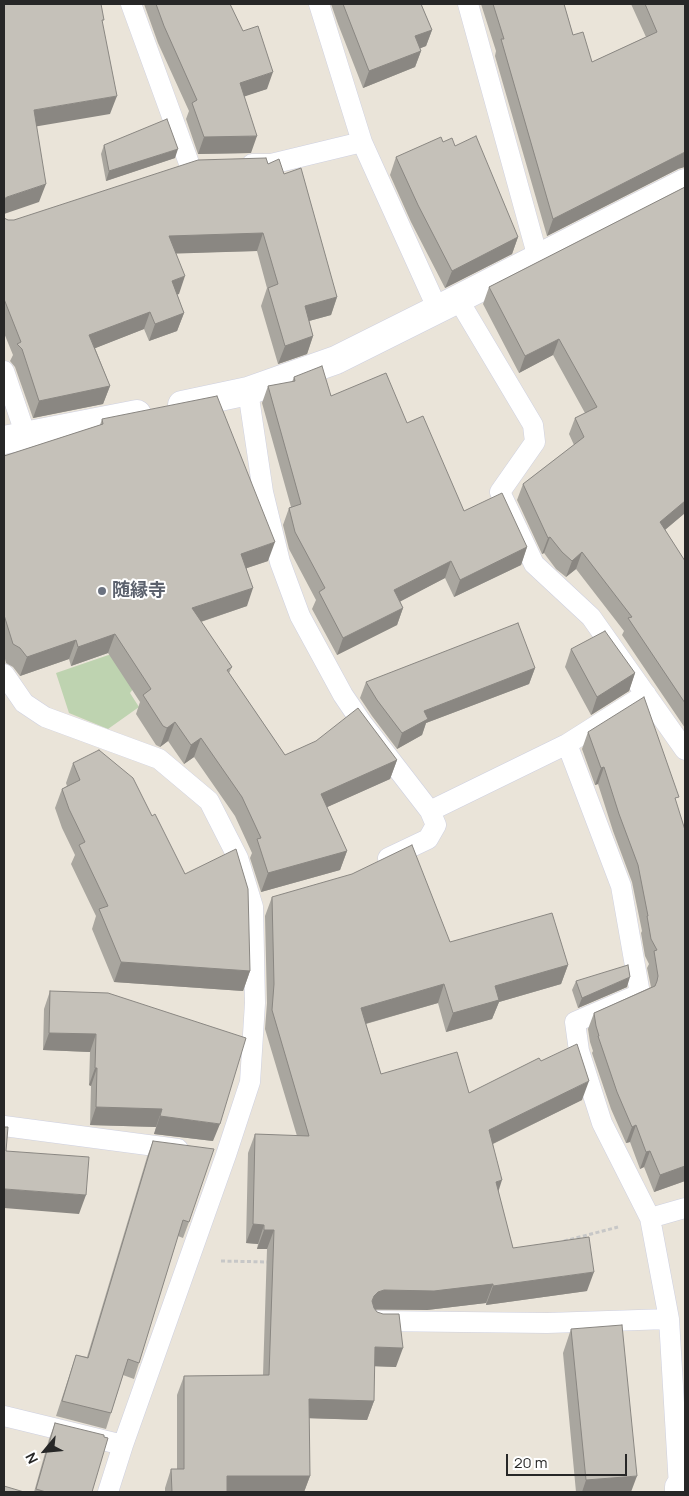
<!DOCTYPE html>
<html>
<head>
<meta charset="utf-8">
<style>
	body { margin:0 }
	#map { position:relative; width:689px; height:1496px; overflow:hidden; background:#eae4d9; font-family:Manrope,sans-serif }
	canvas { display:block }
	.frame { position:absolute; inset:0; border:5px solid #272727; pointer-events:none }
	.north { position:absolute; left:20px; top:1426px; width:50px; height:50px; -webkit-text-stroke:4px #fff; paint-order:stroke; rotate:242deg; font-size:14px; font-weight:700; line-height:20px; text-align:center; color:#272727 }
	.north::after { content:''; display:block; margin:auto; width:18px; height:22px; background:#272727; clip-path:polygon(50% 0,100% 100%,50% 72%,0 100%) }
	.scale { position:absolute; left:506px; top:1454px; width:121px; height:22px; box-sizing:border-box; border:2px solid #272727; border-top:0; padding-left:6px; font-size:15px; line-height:18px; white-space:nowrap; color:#272727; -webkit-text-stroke:4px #fff; paint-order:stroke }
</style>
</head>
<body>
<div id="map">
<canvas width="689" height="1496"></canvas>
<div class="frame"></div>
<div class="north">N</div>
<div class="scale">20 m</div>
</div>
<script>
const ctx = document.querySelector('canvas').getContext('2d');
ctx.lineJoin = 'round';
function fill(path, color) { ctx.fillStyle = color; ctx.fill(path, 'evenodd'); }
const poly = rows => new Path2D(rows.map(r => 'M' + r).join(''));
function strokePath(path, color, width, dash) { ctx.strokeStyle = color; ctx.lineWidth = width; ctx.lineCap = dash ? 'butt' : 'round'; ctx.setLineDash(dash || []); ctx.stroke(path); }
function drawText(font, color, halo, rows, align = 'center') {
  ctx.font = font + ' Manrope,"Noto Sans JP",sans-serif'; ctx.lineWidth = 4; ctx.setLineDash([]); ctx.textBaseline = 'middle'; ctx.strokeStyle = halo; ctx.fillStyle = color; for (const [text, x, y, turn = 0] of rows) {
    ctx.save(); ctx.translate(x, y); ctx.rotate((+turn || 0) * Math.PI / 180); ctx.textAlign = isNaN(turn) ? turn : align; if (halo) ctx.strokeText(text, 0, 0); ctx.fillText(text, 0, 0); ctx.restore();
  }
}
fill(poly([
	[158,638,163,649,130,693,139,707,108,729,69,713,56,673]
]), '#bed3b0');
const service = poly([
	[131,4,190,166],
	[319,4,362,142,438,310],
	[468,4,538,258],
	[252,164,271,164,362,142],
	[458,299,533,425,535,442,500,492,534,564,591,617,685,750],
	[4,371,26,436],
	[248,391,263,492,280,562,300,616,343,695,362,723,430,811],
	[4,674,24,703,45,717,159,759,209,801,238,858,253,907,255,1003,250,1082,226,1155,123,1445,108,1492],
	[567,744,621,886,640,994,575,1022,579,1051,602,1123,650,1218,669,1319,679,1487],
	[388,858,428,839,436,825,430,811,567,744,646,694],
	[4,1126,178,1149],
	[650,1218,685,1208],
	[377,1321,547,1323,669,1319],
	[4,1416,123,1445]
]);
const minor = poly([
	[182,405,248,391,336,360,458,299,685,183],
	[4,440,137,414],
	[679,1492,679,1487,685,1485]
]);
strokePath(service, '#ced0e0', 21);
strokePath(minor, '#ced0e0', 29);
strokePath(poly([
	[564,1241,618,1227],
	[221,1261,270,1262]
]), '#c7c7c7', 3, [4, 2.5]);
strokePath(service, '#fff', 20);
strokePath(minor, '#fff', 28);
fill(poly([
	[144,4,230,4,267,89,244,96,251,153,198,154,186,119,189,111,158,43],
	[331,4,421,4,432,30,426,46,420,48,421,51,415,67,363,88,338,24],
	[481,4,564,4,573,35,592,62,646,37,631,4,685,4,678,169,547,236,495,56,496,51],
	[443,142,455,146,518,237,512,254,445,288,411,222,390,175,396,157],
	[104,145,175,158,106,181,101,154],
	[268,164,284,174,337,297,331,315,309,321,313,336,307,354,278,364,261,306,267,288,257,251,176,253,179,294,177,294,184,313,177,331,149,341,144,329,95,348,110,386,103,404,33,418,15,367,10,361,13,355,4,333,4,218,8,220,14,220],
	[685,187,685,513,665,530,685,561,685,728,622,635,624,631,576,569,566,577,556,569,544,553,542,554,517,500,523,484,574,445,569,434,575,418,585,413,553,355,519,373,483,304,489,287],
	[294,377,331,396,407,423,464,511,527,547,521,565,454,597,445,578,400,601,403,608,397,625,337,655,312,609,316,600,289,549,283,525,289,508,291,507,262,403,268,386,292,382],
	[102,419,268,561,247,568,247,606,201,622,232,667,229,673,285,755,397,760,390,779,327,807,347,851,340,870,261,892,250,858,252,853,235,816,194,757,184,764,168,741,160,747,156,745,136,714,140,702,108,653,71,666,69,659,20,676,13,667,6,663,4,655,4,456,100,425],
	[571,649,635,673,629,691,591,715,565,667],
	[535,668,529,684,426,723,422,735,397,749,372,716,360,698,366,682],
	[588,732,676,803,685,1181,654,1192,644,1167,640,1169,630,1142,626,1143,611,1109,592,1053,593,1051,590,1042,588,1029,594,1013,651,987,647,968,649,964,645,956,641,933,642,931,632,882,613,831,598,784,595,785,582,749],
	[73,763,152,816,185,874,250,971,243,991,114,982,92,929,96,916,71,864,75,855,62,828,55,808,62,789,67,786,66,783],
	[272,897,450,942,568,965,561,984,499,1002,492,1019,446,1032,438,1003,366,1024,381,1074,469,1093,541,1061,582,1100,493,1144,498,1192,513,1248,587,1291,486,1305,486,1303,427,1310,375,1310,396,1367,374,1366,374,1401,367,1420,309,1418,310,1476,304,1492,165,1492,165,1488,171,1469,177,1469,177,1395,184,1376,263,1375,267,1249,257,1249,258,1244,246,1243,248,1153,255,1134,297,1136,265,1029,267,1003,265,916],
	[576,981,627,987,578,1008,572,990],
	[50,991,213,1141,154,1134,156,1127,90,1125,91,1086,89,1085,90,1052,43,1050,44,1009],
	[153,1141,189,1222,183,1238,178,1236,139,1363,134,1379,123,1375,111,1413,106,1429,56,1416,76,1355,87,1357,147,1157],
	[571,1329,631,1492,576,1492,563,1353],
	[55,1423,92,1492,34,1492,49,1439]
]), '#a9a69f');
fill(poly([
	[432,30,426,46,409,53,415,36],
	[421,51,415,67,363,88,369,71],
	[273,72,267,89,234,100,240,83],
	[117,96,110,114,27,128,34,110],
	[257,136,251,153,198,154,204,137],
	[178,149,175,158,106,181,109,171],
	[685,152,685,167,678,169,547,236,553,219],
	[46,184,39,202,4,214,4,199,7,197],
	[263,233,257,251,163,254,169,236],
	[518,237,512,254,445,288,452,271],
	[185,276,179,294,165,299,172,281],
	[337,297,331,315,298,324,305,306],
	[150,312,144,329,83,353,89,335],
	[184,313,177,331,149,341,155,324],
	[313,336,307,354,278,364,285,346],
	[559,339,553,355,519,373,525,356],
	[110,386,103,404,33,418,39,401],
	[685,501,685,513,654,539,660,522],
	[550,537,544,553,542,554,548,538],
	[275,542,268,561,235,572,241,554],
	[527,547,521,565,454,597,460,580],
	[582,552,576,569,566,577,572,561],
	[451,561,445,578,388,608,394,590],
	[253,588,247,606,185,627,192,608],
	[403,608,397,625,337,655,343,638],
	[115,634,108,653,71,666,78,647],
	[76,640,69,659,20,676,27,657],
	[535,668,529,684,426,723,422,735,397,749,402,733,424,711],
	[635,673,629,691,591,715,597,697],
	[175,722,168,741,160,747,167,728],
	[201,738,194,757,184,764,191,745],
	[397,760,390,779,314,813,321,794],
	[604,767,598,784,595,785,601,768],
	[347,851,340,870,261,892,268,873],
	[121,962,250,971,243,991,114,982],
	[568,965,561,984,499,1002,492,1019,446,1032,453,1013,495,986],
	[630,977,627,987,578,1008,582,998],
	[444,984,438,1003,354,1027,361,1008],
	[49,1033,96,1034,90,1052,43,1050],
	[95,1068,97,1068,91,1086,89,1085],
	[589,1081,582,1100,482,1149,489,1130],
	[96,1107,162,1109,156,1127,90,1125],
	[160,1116,220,1124,213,1141,154,1134],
	[636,1125,630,1142,626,1143,632,1127],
	[650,1151,644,1167,640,1169,646,1152],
	[685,1166,685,1181,654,1192,660,1175],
	[502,1180,496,1199,496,1182],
	[5,1189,86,1195,79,1214,4,1208,4,1192],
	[253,1224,264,1225,258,1244,246,1243],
	[264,1230,274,1230,267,1249,257,1249],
	[594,1272,587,1291,486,1305,493,1286],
	[493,1284,486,1303,427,1310,377,1309,371,1311,367,1315,374,1296,378,1292,384,1290],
	[375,1347,403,1348,396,1367,368,1366],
	[309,1399,374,1401,367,1420,302,1418],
	[227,1476,310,1476,304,1492,221,1492],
	[637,1476,631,1492,582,1492,586,1480]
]), '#8a8782');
const building = poly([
	[4,4,101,4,104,20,102,20,117,96,34,110,46,184,7,197,4,199,4,4],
	[156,4,230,4,243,31,258,26,273,72,240,83,257,136,204,137,192,103,197,100,164,26,156,4],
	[343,4,421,4,432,30,415,36,421,51,369,71,343,4],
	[493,4,564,4,573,35,583,32,592,62,657,32,645,4,685,4,685,152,553,219,501,39,504,39,493,4],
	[167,119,178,149,109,171,104,145,167,119],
	[476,136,518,237,452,271,418,205,396,157,441,137,443,142,452,138,455,146,476,136],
	[266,158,268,164,279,159,284,174,301,168,337,297,305,306,313,336,285,346,268,288,278,284,263,233,169,236,185,276,172,281,184,313,155,324,150,312,89,335,110,386,39,401,22,349,17,344,21,342,4,299,4,218,8,220,14,220,198,160,266,158],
	[685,187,685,501,660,522,685,561,685,703,628,618,632,617,582,552,572,561,562,552,550,537,548,538,523,484,584,437,575,418,597,407,559,339,525,356,489,287,685,187],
	[322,366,331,396,386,373,407,423,423,416,464,511,502,493,527,547,460,580,451,561,394,590,403,608,343,638,319,592,325,588,295,532,289,508,301,504,268,386,295,381,294,377,322,366],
	[217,396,275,542,241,554,253,588,192,608,232,667,227,670,285,755,316,741,358,708,397,760,321,794,347,851,268,873,257,839,261,838,242,797,201,738,191,745,175,722,167,728,163,726,143,695,151,689,115,634,78,647,76,640,27,657,20,648,13,644,4,615,4,456,103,424,102,419,217,396],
	[518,623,535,668,424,711,428,719,402,733,377,700,366,682,518,623],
	[605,631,635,673,597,697,571,649,605,631],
	[644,697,679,797,675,798,685,830,685,1166,660,1175,650,1151,646,1152,636,1125,632,1127,617,1092,598,1036,599,1036,596,1026,594,1013,655,986,657,981,658,976,654,951,657,950,651,939,647,916,648,916,638,865,619,814,604,767,601,768,588,732,644,697],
	[99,750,133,778,152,816,155,814,185,874,236,849,248,889,250,971,121,962,99,909,108,906,79,845,85,842,69,809,62,789,80,780,73,763,99,750],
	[412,845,450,942,552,913,568,965,495,986,499,1000,453,1013,444,984,361,1008,381,1074,457,1052,469,1093,539,1058,541,1061,577,1044,589,1081,489,1130,502,1180,496,1182,513,1248,589,1237,594,1272,493,1286,493,1284,434,1291,384,1290,378,1292,374,1296,372,1301,374,1308,377,1312,383,1314,399,1314,403,1348,375,1347,374,1401,309,1399,310,1476,227,1476,227,1492,172,1492,171,1469,184,1469,184,1376,269,1375,274,1230,264,1230,264,1225,253,1224,255,1134,309,1136,272,1010,274,984,272,897,352,874,412,845],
	[628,965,630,977,582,998,576,981,628,965],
	[50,991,108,993,246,1038,220,1124,160,1116,162,1109,96,1107,97,1068,95,1068,96,1034,49,1033,50,991],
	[4,1127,8,1127,6,1151,89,1157,86,1195,5,1189,4,1195,4,1127],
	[153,1141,214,1149,189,1222,183,1220,139,1363,128,1359,111,1413,62,1401,76,1355,88,1358,153,1141],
	[622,1325,637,1476,586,1480,571,1329,622,1325],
	[55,1423,104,1435,104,1437,108,1438,92,1492,46,1492,36,1489,55,1423],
	[4,1486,24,1492,4,1492,4,1486]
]);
fill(building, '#c5c1b9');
strokePath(building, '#8a8782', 1);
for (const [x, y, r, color] of [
	[102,591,5,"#6b7280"]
]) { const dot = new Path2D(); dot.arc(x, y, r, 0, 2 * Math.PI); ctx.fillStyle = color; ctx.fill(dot); strokePath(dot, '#fff', 2); }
drawText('bold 18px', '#5b616d', '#fff', [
	["随縁寺",112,591]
], 'left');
</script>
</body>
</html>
